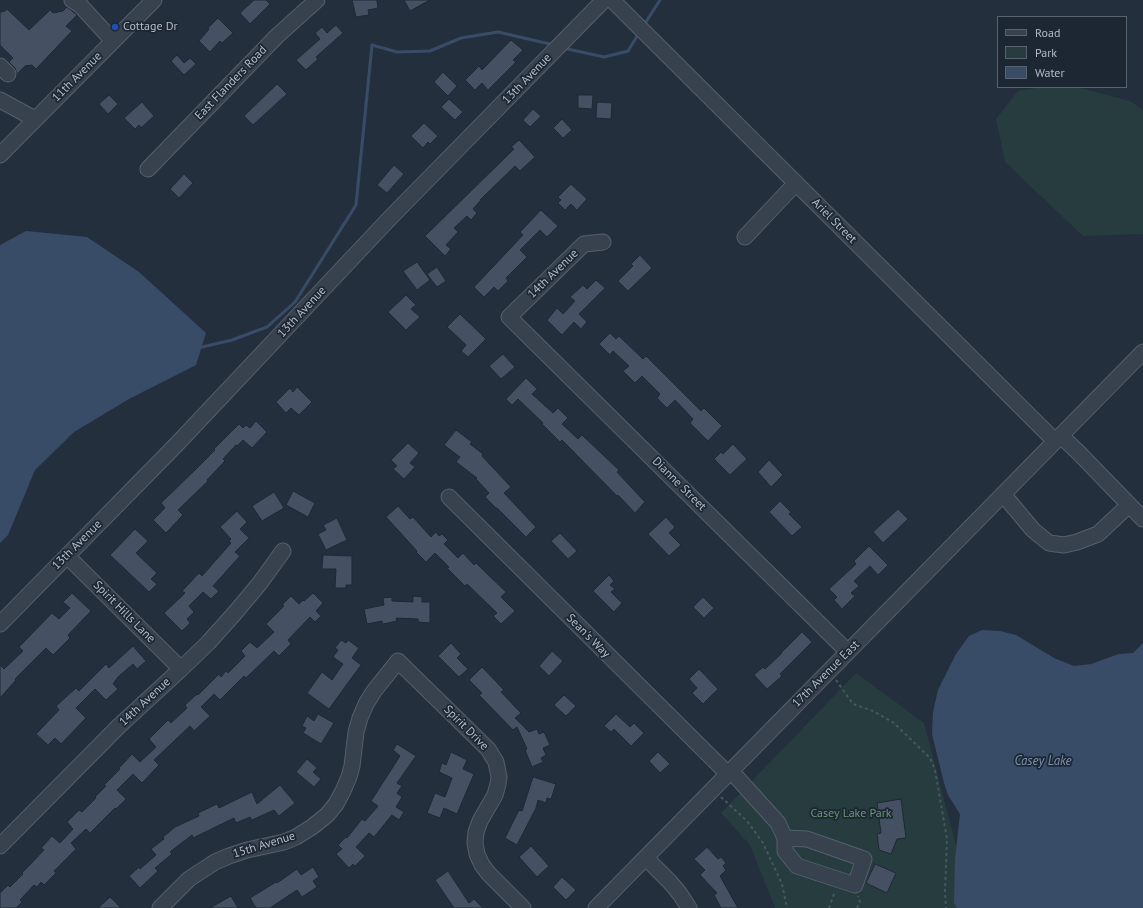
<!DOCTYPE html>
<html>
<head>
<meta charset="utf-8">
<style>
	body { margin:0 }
	#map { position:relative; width:1143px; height:908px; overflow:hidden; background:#242f3e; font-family:"PT Sans",sans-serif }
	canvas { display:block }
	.legend { position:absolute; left:997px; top:16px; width:130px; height:72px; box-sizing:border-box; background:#1d2633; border:1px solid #59626f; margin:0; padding:5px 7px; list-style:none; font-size:12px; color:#b4bcc9 }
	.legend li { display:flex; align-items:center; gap:8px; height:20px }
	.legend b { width:20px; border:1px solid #59626f }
</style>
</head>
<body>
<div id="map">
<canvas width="1143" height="908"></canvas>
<ul class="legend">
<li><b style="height:5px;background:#38414e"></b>Road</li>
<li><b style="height:11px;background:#263c3f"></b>Park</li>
<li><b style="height:11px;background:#394c67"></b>Water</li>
</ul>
</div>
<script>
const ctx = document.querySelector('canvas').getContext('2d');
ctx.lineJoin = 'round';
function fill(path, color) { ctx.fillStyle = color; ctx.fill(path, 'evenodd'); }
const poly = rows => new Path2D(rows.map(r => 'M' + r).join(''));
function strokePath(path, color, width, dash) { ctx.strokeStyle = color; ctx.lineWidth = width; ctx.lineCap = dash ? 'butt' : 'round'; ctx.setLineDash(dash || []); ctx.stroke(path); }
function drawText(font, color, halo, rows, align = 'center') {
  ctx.font = font + ' "PT Sans",sans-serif'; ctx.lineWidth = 3.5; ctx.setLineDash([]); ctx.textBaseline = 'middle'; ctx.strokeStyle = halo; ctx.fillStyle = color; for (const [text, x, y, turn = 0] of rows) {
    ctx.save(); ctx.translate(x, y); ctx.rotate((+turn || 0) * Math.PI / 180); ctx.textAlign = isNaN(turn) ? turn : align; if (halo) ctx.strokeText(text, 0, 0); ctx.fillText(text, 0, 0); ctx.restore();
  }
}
fill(poly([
	[1042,87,1076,87,1130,101,1143,110,1143,234,1083,236,1005,162,996,119,1018,91],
	[856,673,924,723,961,864,991,908,775,908,750,845,721,813]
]), '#263c3f');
fill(poly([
	[26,231,87,237,139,272,206,333,196,365,129,399,74,432,35,470,8,535,0,543,0,245],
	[982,630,1000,631,1016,635,1054,658,1074,666,1091,664,1119,654,1133,653,1143,643,1143,908,957,908,954,903,955,859,960,814,948,795,944,783,932,734,933,712,938,690,956,654,969,636]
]), '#394c67');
strokePath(poly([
	[644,25,660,0],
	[563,48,604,57,628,51,639,33],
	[198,348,232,340,267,327,295,302,356,205,372,45,397,52,430,51,461,38,498,32,554,45]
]), '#394c67', 3);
const building = poly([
	[254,0,266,0,270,4,250,24,240,13,254,0],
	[352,0,377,0,378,8,368,10,369,15,356,17,352,0],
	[404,0,430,0,410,11,404,0],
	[67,7,77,15,66,26,72,31,36,69,32,65,25,66,17,74,15,68,9,62,13,58,0,45,0,12,5,11,7,9,29,30,50,10,53,13,63,11,67,7],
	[218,18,233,33,222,43,220,41,210,52,199,41,209,29,208,28,218,18],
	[336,25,343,33,316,57,318,59,306,70,296,60,320,39,315,33,322,27,327,33,336,25],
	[511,40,523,50,513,60,516,62,488,90,482,83,475,90,465,80,479,66,482,70,511,40],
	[177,55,184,63,190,58,196,64,184,75,171,61,177,55],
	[443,72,457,86,448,96,434,82,443,72],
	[277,84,287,94,253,125,244,116,277,84],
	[109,95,118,104,108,114,99,104,109,95],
	[578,95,593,95,592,109,578,108,578,95],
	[449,99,463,112,455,120,441,107,449,99],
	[142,102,154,116,141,128,139,125,135,129,124,118,142,102],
	[597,102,612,103,611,119,596,118,597,102],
	[533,109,541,116,530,127,523,120,533,109],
	[562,119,572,130,563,138,553,128,562,119],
	[424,123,438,136,430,144,428,142,423,148,411,136,424,123],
	[519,140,535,157,520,171,515,166,480,200,481,200,473,209,477,213,471,220,467,216,454,228,458,232,446,245,451,249,445,256,425,236,514,149,511,147,519,140],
	[394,165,404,174,387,193,377,185,394,165],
	[184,174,193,183,179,198,170,189,184,174],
	[571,184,587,199,577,210,571,204,565,210,558,203,561,200,558,197,571,184],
	[541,210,558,226,547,237,540,230,520,250,527,257,506,278,508,281,498,291,494,287,484,297,474,287,523,235,520,232,541,210],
	[640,255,652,268,628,291,618,281,633,266,631,264,640,255],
	[417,262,430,280,417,290,403,271,417,262],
	[437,267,446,281,437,287,427,274,437,267],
	[596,280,605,288,579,314,587,322,581,329,574,322,562,335,547,320,557,308,563,314,575,301,570,297,583,285,587,289,596,280],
	[406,295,416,305,411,309,420,317,406,330,388,312,406,295],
	[460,314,486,339,468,357,461,351,466,345,447,327,460,314],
	[610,333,616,339,619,336,643,359,646,356,701,411,704,408,722,426,708,441,690,423,693,419,675,400,667,408,657,398,660,394,642,376,635,383,623,371,629,366,613,351,610,355,599,344,610,333],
	[503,354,515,367,501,379,489,366,503,354],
	[526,378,537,389,532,394,553,413,558,408,568,418,562,424,578,439,582,435,619,470,617,472,645,502,635,513,618,495,617,496,562,440,560,442,542,424,543,423,518,399,512,405,506,399,526,378],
	[297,387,312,402,299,415,291,408,286,413,276,402,290,388,293,392,297,387],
	[256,421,267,432,252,448,243,440,237,446,236,445,223,459,225,461,207,480,208,481,178,510,183,515,166,533,153,520,165,508,161,503,196,469,215,450,214,449,239,424,243,428,246,425,250,428,256,421],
	[456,430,472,442,470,444,483,454,482,456,511,487,504,493,536,527,526,537,497,508,496,508,485,497,489,493,476,479,477,478,456,462,460,457,444,445,456,430],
	[408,443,419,453,410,463,415,467,404,479,393,469,397,466,391,460,408,443],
	[733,444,747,459,730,475,714,459,721,452,723,454,733,444],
	[769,460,783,475,771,487,758,472,769,460],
	[293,491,315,503,308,517,286,505,293,491],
	[274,492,284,508,262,521,252,506,274,492],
	[780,501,791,512,789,514,802,527,792,536,769,512,780,501],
	[398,506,410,519,413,517,431,537,436,532,439,536,442,534,448,540,444,544,458,558,463,553,474,565,476,563,506,592,501,597,515,611,501,624,493,616,497,613,467,584,465,586,447,568,449,567,435,553,426,562,416,552,417,551,386,517,398,506],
	[898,509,908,519,883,543,873,532,898,509],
	[237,511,247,522,240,529,249,538,235,552,240,556,213,586,219,591,211,599,203,592,189,606,194,612,187,619,190,623,182,631,164,613,185,593,182,591,199,573,202,576,231,543,229,541,231,539,220,527,237,511],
	[666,517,675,527,669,533,681,545,669,556,648,534,666,517],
	[337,518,347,540,326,550,318,534,326,530,323,525,337,518],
	[135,529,148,541,136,553,157,573,151,579,157,584,149,592,110,555,135,529],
	[560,533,577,551,568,559,551,541,560,533],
	[869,546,888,565,878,575,870,566,854,581,859,586,851,593,855,596,842,609,834,600,837,597,829,589,856,564,854,561,869,546],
	[323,555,352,556,352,585,346,585,346,588,335,588,336,569,322,569,323,555],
	[609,575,614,581,610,585,615,589,611,592,622,603,614,612,593,591,609,575],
	[72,593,91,611,68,635,70,638,53,655,46,648,15,679,16,680,0,698,0,665,4,669,23,651,19,647,52,613,59,619,70,608,63,602,72,593],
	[313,593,323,603,316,611,321,616,315,622,310,617,288,640,291,644,279,656,274,651,246,678,244,676,220,700,214,694,201,707,210,716,194,731,190,726,154,760,159,765,142,783,133,774,117,790,126,799,116,809,115,808,90,833,86,829,71,843,76,849,54,871,56,873,44,885,41,882,37,887,34,885,20,900,22,902,16,908,0,908,0,893,8,885,10,887,23,874,22,873,44,850,41,848,52,836,60,843,73,829,67,822,79,810,82,812,96,798,95,797,106,786,104,785,120,769,119,768,132,754,140,762,156,747,149,739,168,720,171,723,187,708,185,705,197,694,198,695,219,674,221,677,226,671,228,673,245,656,241,651,250,642,257,648,274,632,266,624,284,606,282,605,291,596,299,604,303,600,304,601,313,593],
	[413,596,422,597,422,602,430,602,430,623,418,622,418,619,396,618,397,621,383,624,382,621,367,624,364,609,384,605,383,598,392,597,392,601,413,602,413,596],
	[703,597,714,608,704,618,693,607,703,597],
	[802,632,812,642,780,674,782,676,767,689,754,675,763,667,765,669,781,654,781,653,802,632],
	[341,640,346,643,348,640,359,648,352,658,361,665,329,709,307,693,322,672,332,680,343,664,333,657,338,650,335,648,341,640],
	[451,643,461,654,457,658,468,669,459,677,438,656,451,643],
	[133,646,146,661,137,669,133,664,118,677,113,684,118,689,106,700,95,689,76,708,86,718,61,744,55,738,48,745,36,734,59,710,56,706,76,688,79,691,106,664,109,668,133,646],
	[552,651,563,661,549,676,539,666,552,651],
	[482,667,504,690,501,692,521,713,515,718,529,732,537,729,539,734,544,732,550,745,543,748,546,755,541,758,543,762,532,767,525,750,527,749,517,727,513,730,479,695,482,693,469,680,482,667],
	[699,669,718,689,703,704,692,693,697,688,689,679,699,669],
	[564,695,576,706,566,716,554,705,564,695],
	[318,714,334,723,321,744,303,733,306,728,302,726,307,716,314,721,318,714],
	[616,714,630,727,634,723,644,733,631,746,614,729,611,732,604,726,616,714],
	[397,744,416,756,397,783,402,786,397,793,402,797,396,807,404,812,399,820,392,815,374,837,369,833,356,847,365,856,355,866,353,864,349,868,336,854,342,849,338,845,346,837,347,838,362,819,365,821,378,806,371,801,400,756,393,750,397,744],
	[451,752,467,760,463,769,474,774,457,814,444,808,440,818,427,813,435,793,445,797,452,778,439,772,442,763,446,765,451,752],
	[658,752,670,764,660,773,649,761,658,752],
	[307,759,317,768,313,772,321,779,314,787,296,772,307,759],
	[533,777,556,784,551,799,547,798,546,803,538,800,536,808,517,845,505,838,519,810,522,811,533,777],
	[280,785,295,803,279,816,274,810,252,820,250,817,236,823,234,818,193,838,192,835,170,852,172,854,155,868,158,871,140,888,129,876,139,867,140,869,156,855,151,849,164,839,163,837,175,827,199,816,198,813,217,804,219,808,252,792,257,804,280,785],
	[901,799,906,838,897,839,891,854,879,850,877,834,881,833,877,803,901,799],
	[531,846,549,866,537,877,519,857,531,846],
	[707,847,718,859,721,857,726,863,723,866,726,870,720,876,738,908,721,908,714,895,717,893,700,875,705,870,694,859,707,847],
	[875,864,896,873,887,893,866,883,875,864],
	[313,867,319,877,313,881,317,887,302,897,297,890,270,908,256,908,250,898,276,882,277,883,297,869,301,875,313,867],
	[448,871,469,903,474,899,483,908,454,908,435,880,448,871],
	[562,877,576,890,566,900,553,887,562,877],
	[231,896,238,908,210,908,231,896],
	[110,897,121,908,98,908,110,897]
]);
fill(building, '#455162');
strokePath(building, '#1f2835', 1);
const minor = poly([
	[72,0,80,5,113,41],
	[612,0,1055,441],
	[0,66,8,74],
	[0,100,35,119],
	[0,155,154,0],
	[148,169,277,36,317,0],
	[745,237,796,183],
	[603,242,584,244,509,317,848,652],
	[1061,436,1078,452,1143,519],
	[1003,494,1033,530,1049,543,1064,545,1077,542,1098,534,1129,505],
	[449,497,728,774],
	[67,556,181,669],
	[0,624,176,445,390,218,604,0],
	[731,771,778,823,785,838,785,851,797,866,855,885,864,859,807,839,785,838],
	[0,846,119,726,181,669,208,643,234,614,260,583,283,551],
	[646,858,670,882,680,894,689,908],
	[160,908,189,879,215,862,229,856,247,850,284,842,296,837,312,827,327,815,336,804,343,791,349,777,352,766,356,732,360,718,366,704,374,691,398,661,488,749,496,762,499,777,498,784,495,795,480,821,476,832,475,843,477,854,482,865,489,874,523,908],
	[596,908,1143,352]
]);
strokePath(minor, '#565f6c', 17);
strokePath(poly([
	[836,680,853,704,873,711,894,723,930,758,935,770,947,839,945,891,946,908],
	[721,797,747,821,763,843,782,884,787,908],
	[829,908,835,891],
	[857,908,860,902,858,896]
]), '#44595c', 2, [3, 3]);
strokePath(minor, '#38414e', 15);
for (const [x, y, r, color] of [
	[115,27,4,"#1a4fb4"]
]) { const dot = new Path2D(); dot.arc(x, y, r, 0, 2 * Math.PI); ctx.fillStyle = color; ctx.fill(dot); strokePath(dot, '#1d2633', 1.5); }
drawText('12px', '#b4bcc9', '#1d2633', [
	["Cottage Dr",123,27]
], 'left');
drawText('12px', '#b4bcc9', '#1d2633', [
	["11th Avenue",77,77,-45],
	["13th Avenue",527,79,-46],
	["East Flanders Road",231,83,-46],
	["Ariel Street",834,221,45],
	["14th Avenue",553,274,-44],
	["13th Avenue",302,312,-47],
	["Dianne Street",679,484,45],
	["13th Avenue",77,545,-45],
	["Spirit Hills Lane",124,612,45],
	["Sean's Way",588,636,45],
	["17th Avenue East",826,674,-45],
	["14th Avenue",145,702,-43],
	["Spirit Drive",466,728,45],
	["15th Avenue",264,845,-17]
]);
drawText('12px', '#6b9a76', '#1d2633', [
	["Casey Lake Park",851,814]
]);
drawText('italic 13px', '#7c92b1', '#1d2633', [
	["Casey Lake",1043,761]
]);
</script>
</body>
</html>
